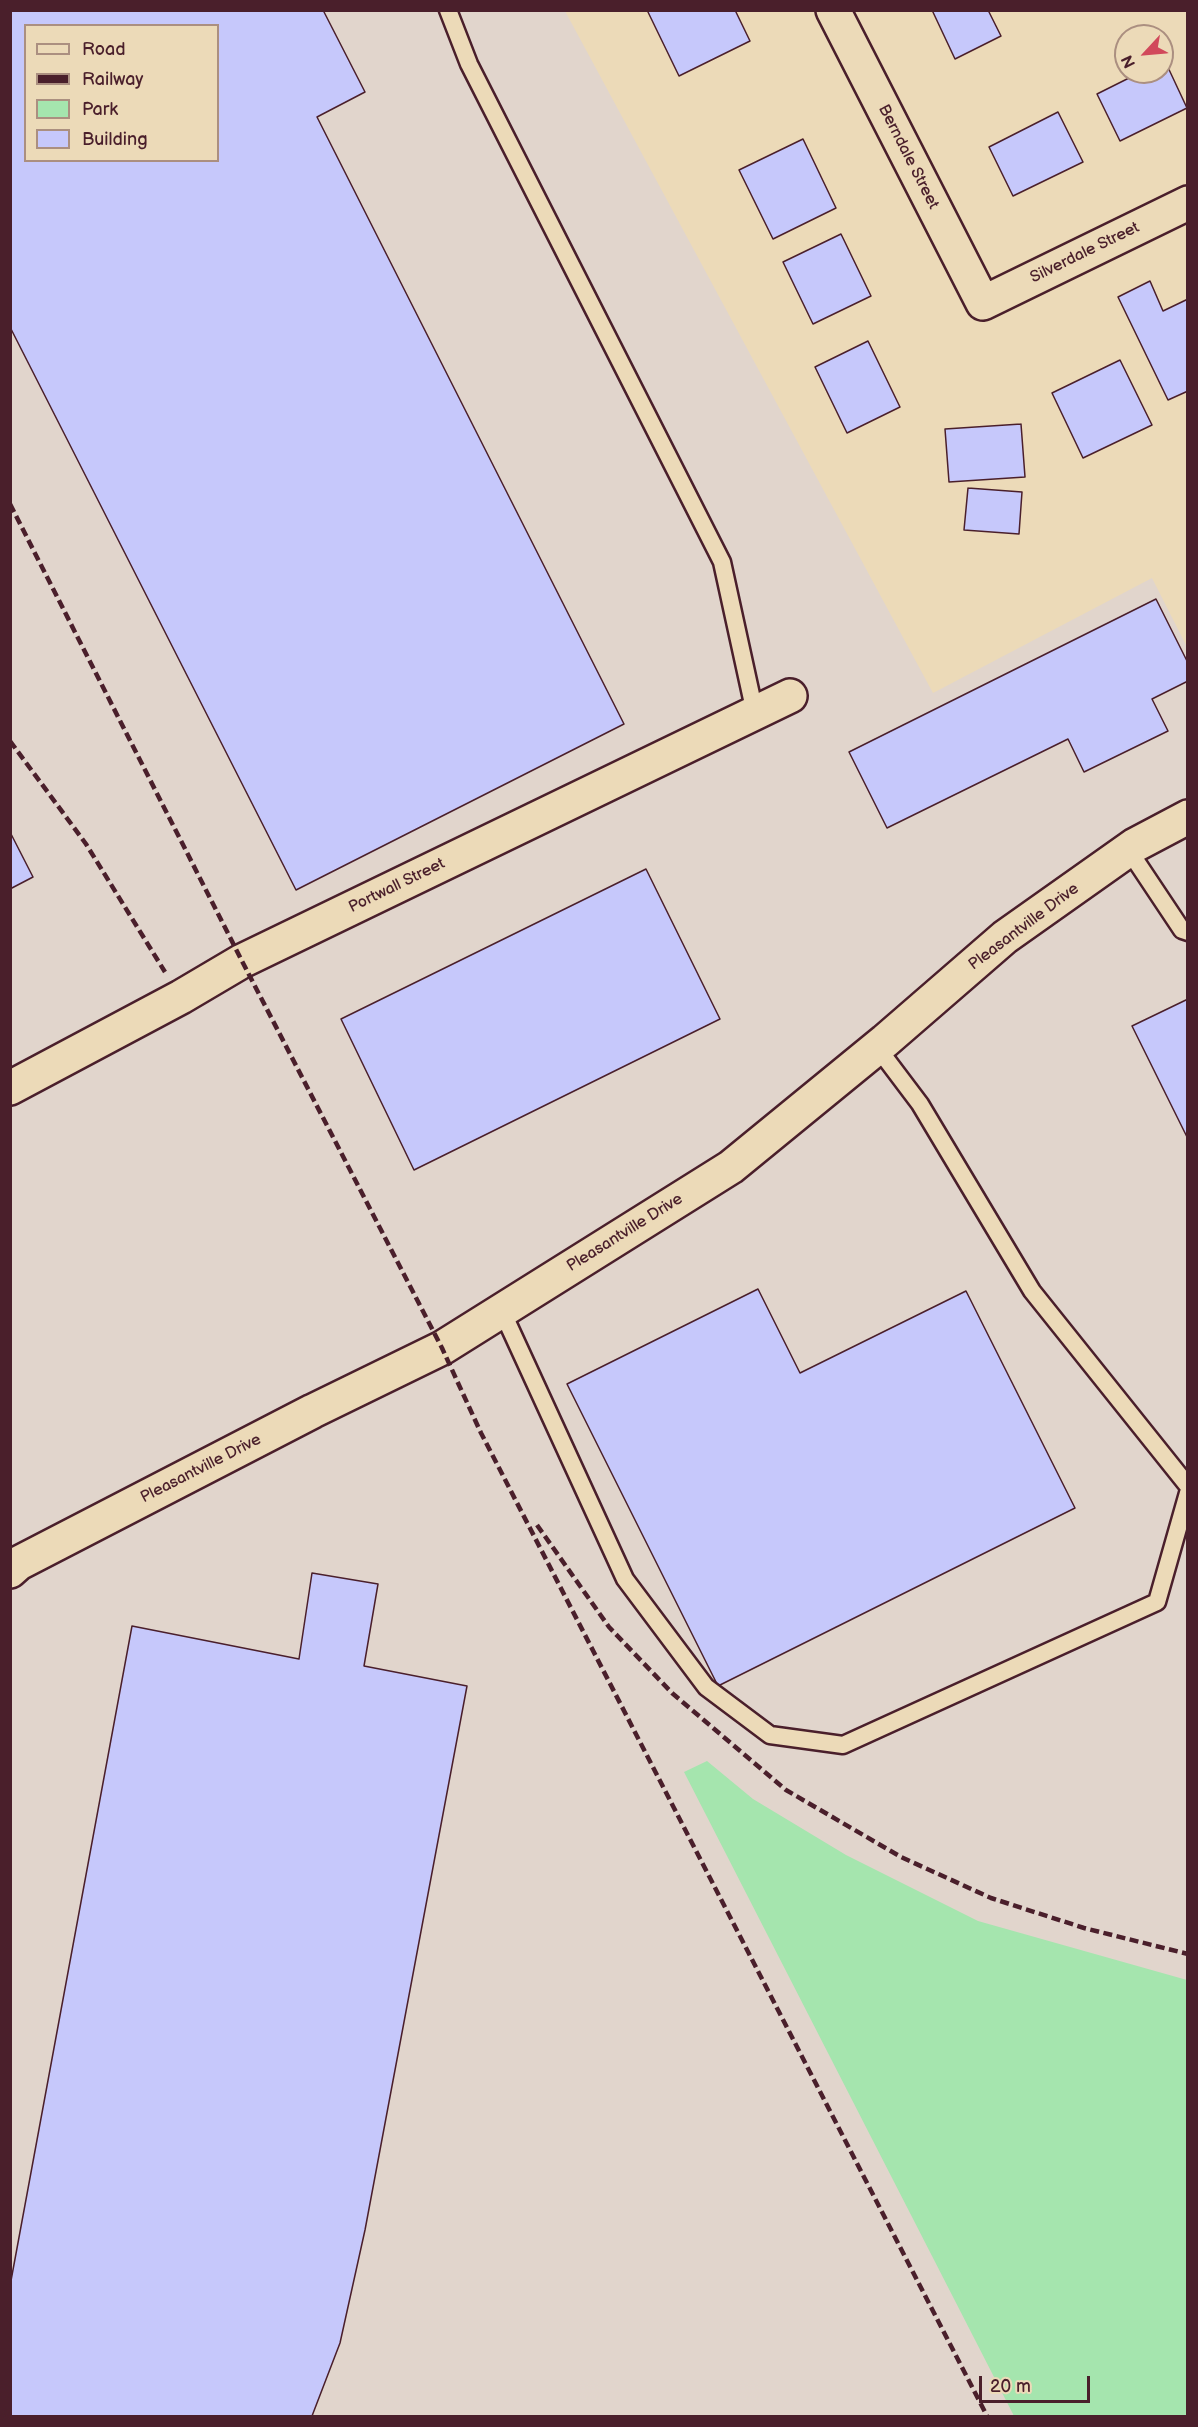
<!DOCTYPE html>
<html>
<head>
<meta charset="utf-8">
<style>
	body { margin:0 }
	#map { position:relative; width:1198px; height:2427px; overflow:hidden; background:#ecdab8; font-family:"Balsamiq Sans",sans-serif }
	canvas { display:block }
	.frame { position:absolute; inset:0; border:12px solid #4a1f2b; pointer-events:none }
	.legend { position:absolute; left:24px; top:24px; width:195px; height:138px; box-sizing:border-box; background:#ecdab8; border:2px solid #ab8f80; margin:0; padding:8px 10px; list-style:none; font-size:18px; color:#4a1f2b }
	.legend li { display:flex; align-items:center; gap:12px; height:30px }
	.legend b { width:30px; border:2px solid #ab8f80 }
	.north { position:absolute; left:1114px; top:24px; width:60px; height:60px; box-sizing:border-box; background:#ecdab8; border:2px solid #ab8f80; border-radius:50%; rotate:244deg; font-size:16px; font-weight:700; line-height:24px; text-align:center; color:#4a1f2b }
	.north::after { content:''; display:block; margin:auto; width:21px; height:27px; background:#d1495b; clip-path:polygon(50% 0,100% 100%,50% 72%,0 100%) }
	.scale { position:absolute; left:979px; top:2376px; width:111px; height:27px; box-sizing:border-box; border:3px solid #4a1f2b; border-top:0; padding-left:8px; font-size:18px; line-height:21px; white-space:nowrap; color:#4a1f2b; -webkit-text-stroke:4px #ecdab8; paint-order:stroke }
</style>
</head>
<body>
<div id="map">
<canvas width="1198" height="2427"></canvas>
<div class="frame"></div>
<ul class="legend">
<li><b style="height:8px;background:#ecdab8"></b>Road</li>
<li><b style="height:8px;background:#4a1f2b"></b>Railway</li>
<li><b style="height:16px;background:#a5e5ae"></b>Park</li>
<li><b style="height:16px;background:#c6c8fb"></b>Building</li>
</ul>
<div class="north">N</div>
<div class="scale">20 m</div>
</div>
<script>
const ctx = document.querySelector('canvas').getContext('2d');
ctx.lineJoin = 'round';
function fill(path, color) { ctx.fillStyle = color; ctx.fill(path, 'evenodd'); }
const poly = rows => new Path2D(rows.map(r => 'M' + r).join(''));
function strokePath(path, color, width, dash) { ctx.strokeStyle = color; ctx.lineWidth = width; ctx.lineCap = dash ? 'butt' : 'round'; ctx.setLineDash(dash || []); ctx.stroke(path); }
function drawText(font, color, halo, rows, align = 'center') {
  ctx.font = font + ' "Balsamiq Sans",sans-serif'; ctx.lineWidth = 5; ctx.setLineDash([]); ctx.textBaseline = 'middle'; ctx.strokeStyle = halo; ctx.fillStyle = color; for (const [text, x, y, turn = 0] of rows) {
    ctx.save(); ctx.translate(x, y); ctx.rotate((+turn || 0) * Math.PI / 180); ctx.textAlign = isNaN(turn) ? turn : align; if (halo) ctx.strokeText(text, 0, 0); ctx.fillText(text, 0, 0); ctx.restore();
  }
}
fill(poly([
	[11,11,565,11,933,693,1152,578,1187,647,1187,2416,11,2416],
	[26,26,218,26,218,160,26,160]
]), '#e1d5cc');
fill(poly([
	[707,1761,753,1799,846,1855,978,1921,1187,1980,1187,2416,1014,2416,684,1772]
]), '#a5e5ae');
const building = poly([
	[10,10,323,10,365,92,317,117,624,724,296,890,10,327,10,10],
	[26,26,218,26,218,160,26,160,26,26],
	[647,10,735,10,750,41,679,76,647,10],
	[932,10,988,10,1001,36,955,59,932,10],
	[1165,61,1187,108,1120,141,1097,94,1141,72,1162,72,1162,62,1165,61],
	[1058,112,1083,162,1013,196,989,147,1058,112],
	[803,139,836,208,773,239,739,170,803,139],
	[841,234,871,296,813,324,783,262,841,234],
	[1150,281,1163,311,1188,299,1188,391,1168,400,1118,297,1150,281],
	[868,341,900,407,847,433,815,367,868,341],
	[1120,360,1152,425,1083,458,1052,393,1120,360],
	[1021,424,1025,477,949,482,945,429,1021,424],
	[968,488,1022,492,1019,534,964,530,968,488],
	[1156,599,1188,663,1188,681,1152,699,1168,731,1084,772,1068,739,887,828,849,752,1156,599],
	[10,832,33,877,10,889,10,832],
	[646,869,720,1019,414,1170,341,1019,646,869],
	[1188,999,1188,1139,1132,1026,1188,999],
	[758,1289,800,1373,966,1291,1075,1508,718,1686,567,1384,758,1289],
	[312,1573,378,1584,364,1666,467,1686,365,2230,340,2343,312,2416,10,2416,10,2286,132,1626,299,1659,312,1573]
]);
fill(building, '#c6c8fb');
strokePath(building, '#4a1f2b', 1.5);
const service = poly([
	[448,10,469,64,722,562,755,713],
	[1128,849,1182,930,1188,932],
	[877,1047,920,1104,1032,1291,1188,1486],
	[502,1311,625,1579,706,1687,770,1735,843,1745,1157,1602,1188,1493]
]);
const minor = poly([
	[833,10,983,303,1188,203],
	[10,1088,181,997,242,961,790,696],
	[10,1571,19,1563,313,1411,442,1348,731,1167,885,1041,1005,937,1135,845,1188,817]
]);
strokePath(service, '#4a1f2b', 21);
strokePath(minor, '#4a1f2b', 38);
strokePath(service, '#ecdab8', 16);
strokePath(minor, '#ecdab8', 33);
strokePath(poly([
	[10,504,242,961,442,1348,481,1433,987,2416],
	[10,741,86,844,165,972],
	[537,1525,609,1627,672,1693,786,1790,901,1857,991,1898,1084,1928,1188,1954]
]), '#4a1f2b', 4.5, [9, 4.5]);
drawText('16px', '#4a1f2b', '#ecdab8', [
	["Berndale Street",908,157,63],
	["Silverdale Street",1085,253,-26],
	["Portwall Street",397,886,-26],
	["Pleasantville Drive",1024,927,-37],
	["Pleasantville Drive",625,1233,-32],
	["Pleasantville Drive",201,1469,-27]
]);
</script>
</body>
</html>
